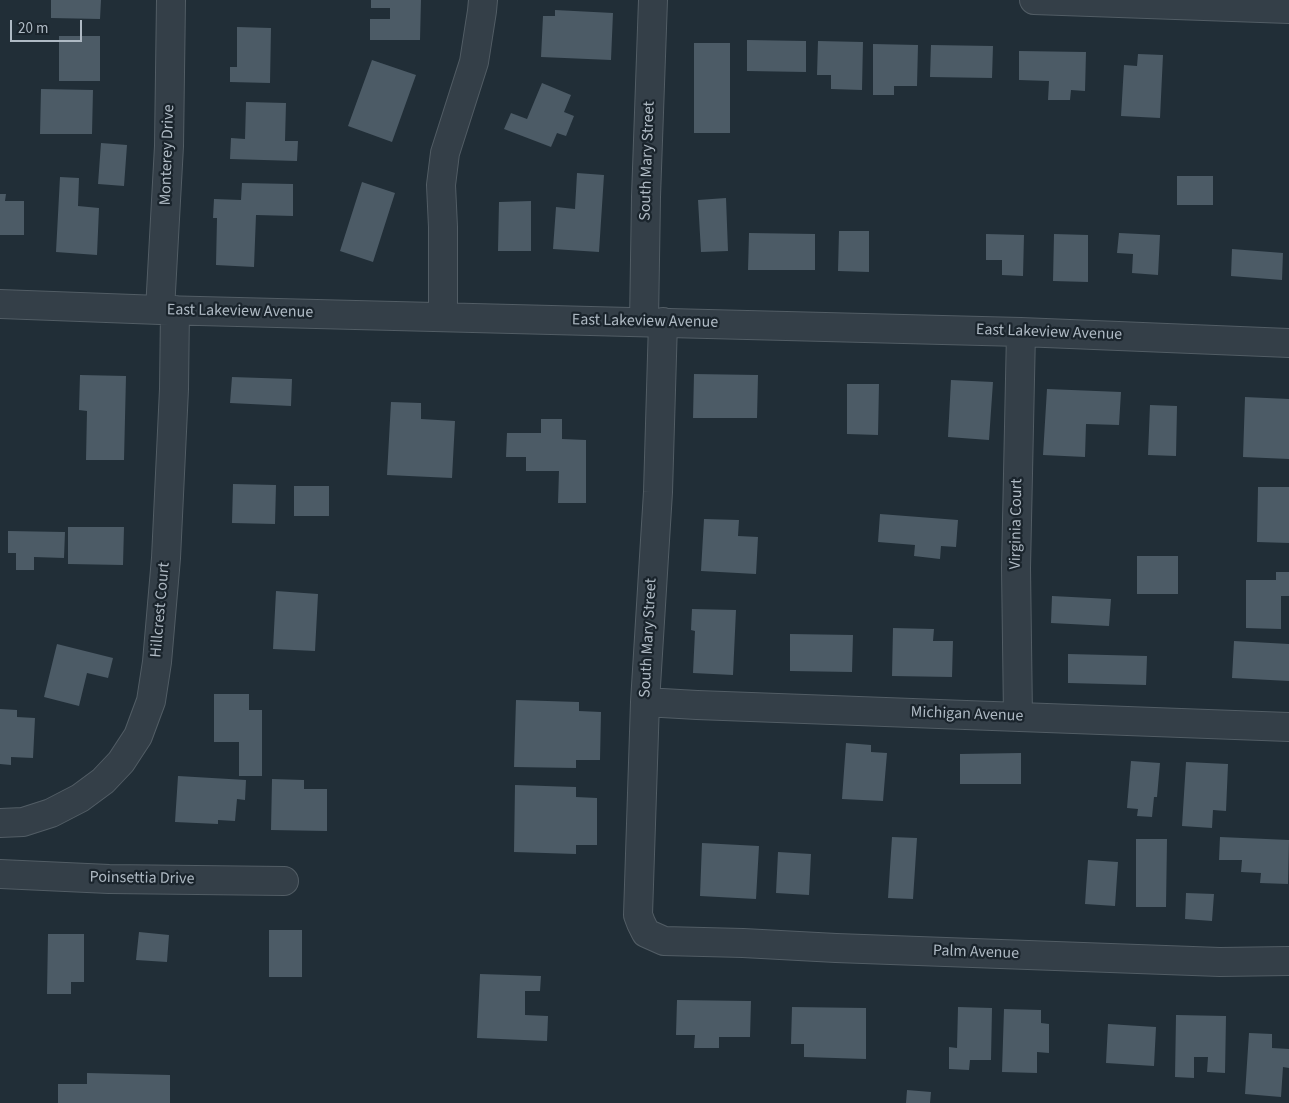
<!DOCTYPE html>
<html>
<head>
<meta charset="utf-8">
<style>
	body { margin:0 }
	#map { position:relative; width:1289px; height:1103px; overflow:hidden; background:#212e37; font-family:"Source Sans 3",sans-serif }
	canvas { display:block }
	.scale { position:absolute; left:10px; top:20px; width:72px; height:22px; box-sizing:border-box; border:2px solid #afbac4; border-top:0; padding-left:6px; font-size:15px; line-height:18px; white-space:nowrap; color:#afbac4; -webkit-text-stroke:4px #1a242c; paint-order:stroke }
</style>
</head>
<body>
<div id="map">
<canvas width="1289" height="1103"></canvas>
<div class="scale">20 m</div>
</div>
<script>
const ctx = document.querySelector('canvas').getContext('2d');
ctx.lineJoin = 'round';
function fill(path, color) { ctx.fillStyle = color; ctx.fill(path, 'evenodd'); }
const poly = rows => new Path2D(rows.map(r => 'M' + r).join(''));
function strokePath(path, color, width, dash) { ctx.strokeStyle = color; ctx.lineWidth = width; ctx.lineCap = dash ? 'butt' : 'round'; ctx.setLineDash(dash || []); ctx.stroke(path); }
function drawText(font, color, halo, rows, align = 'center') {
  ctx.font = font + ' "Source Sans 3",sans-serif'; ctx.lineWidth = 4.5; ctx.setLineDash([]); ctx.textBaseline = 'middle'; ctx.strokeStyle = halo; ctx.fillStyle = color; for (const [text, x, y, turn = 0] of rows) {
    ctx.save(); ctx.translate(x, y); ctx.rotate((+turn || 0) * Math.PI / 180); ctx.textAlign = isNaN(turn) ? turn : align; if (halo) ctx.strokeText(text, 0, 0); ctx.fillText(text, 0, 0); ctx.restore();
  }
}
fill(poly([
	[51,0,101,0,100,19,51,18],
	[371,0,421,0,420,40,370,40,370,19,390,19,390,8,371,8],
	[555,10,613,13,611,60,541,57,543,16,555,16],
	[237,27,271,28,270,83,230,82,230,67,237,67],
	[59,36,100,36,100,81,59,81],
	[747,40,806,41,806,72,747,71],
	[818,41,863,42,862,90,831,89,831,75,817,75],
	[694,43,730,43,730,133,694,133],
	[873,44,918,45,917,86,894,86,894,95,873,95],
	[931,45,993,46,992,78,930,77],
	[1019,51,1086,52,1085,91,1071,90,1070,100,1048,100,1049,81,1019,80],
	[1138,54,1163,55,1160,118,1121,116,1124,65,1137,66],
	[372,60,416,75,392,142,348,126],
	[542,83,571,95,564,112,574,116,566,136,557,133,551,147,504,129,511,113,527,119],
	[41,89,93,90,92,134,40,134],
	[246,102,286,103,285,141,298,141,297,161,230,159,231,138,245,139],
	[101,143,127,145,124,186,98,184],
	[577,173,604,175,599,252,553,249,556,207,575,209],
	[1177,176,1213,176,1213,205,1177,205],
	[60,177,79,178,78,206,99,208,97,255,56,252],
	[362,182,395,193,373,262,340,251],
	[242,183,293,184,293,216,256,215,254,267,216,265,217,218,213,218,214,199,241,200],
	[0,194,6,194,5,201,24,201,24,235,0,235],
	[726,198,728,251,701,252,698,200],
	[531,201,531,251,498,251,499,202],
	[839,231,869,231,869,272,838,271],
	[749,233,815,234,815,270,748,270],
	[1119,233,1160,235,1158,275,1132,273,1133,254,1117,253],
	[986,234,1024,235,1023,276,1002,275,1002,260,986,260],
	[1054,234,1088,235,1088,282,1053,281],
	[1232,249,1283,253,1282,280,1231,276],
	[694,374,758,375,757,418,693,418],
	[80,375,126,376,124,460,86,460,87,411,79,410],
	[232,377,292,379,291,406,230,403],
	[951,380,993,382,989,440,948,437],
	[847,384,879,384,878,435,847,434],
	[1047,389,1121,392,1119,425,1086,424,1085,457,1043,455],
	[1245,397,1289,399,1289,459,1243,457],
	[391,402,421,403,421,419,455,421,452,478,387,475],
	[1150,405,1177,406,1176,456,1148,455],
	[541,419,562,419,562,439,586,440,586,503,558,503,559,471,526,471,526,457,506,457,507,433,541,433],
	[233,484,276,485,275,524,232,523],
	[294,486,329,486,329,516,294,516],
	[1258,487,1289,487,1289,543,1257,542],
	[880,514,958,520,956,547,941,546,940,559,914,556,915,545,878,542],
	[704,519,739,520,738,536,758,537,756,574,701,571],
	[68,527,124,527,123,565,68,564],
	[8,531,65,532,64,558,34,557,34,570,16,570,16,553,8,553],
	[1137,556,1178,556,1178,594,1137,594],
	[1276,572,1289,572,1289,596,1281,596,1281,629,1246,628,1246,580,1276,580],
	[276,591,318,594,315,651,273,649],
	[1052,596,1111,599,1109,626,1051,623],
	[692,609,736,610,733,675,693,673,695,631,691,630],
	[893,628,934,629,933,641,953,641,952,677,892,676],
	[790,634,853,635,852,672,790,671],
	[1234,641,1289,644,1289,681,1232,678],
	[57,644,113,658,108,678,87,673,79,706,44,697],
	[1068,654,1147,656,1146,685,1068,683],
	[214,694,249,694,249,710,262,710,262,776,239,776,239,742,214,742],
	[516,700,579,702,579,711,601,712,600,760,576,760,576,768,514,767],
	[0,709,17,710,17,717,35,718,33,758,11,757,11,765,0,764],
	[846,743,871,745,871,752,887,753,883,801,842,799],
	[1021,753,1021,784,960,784,960,754],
	[1131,761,1160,763,1157,797,1154,797,1152,817,1137,816,1138,809,1127,808],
	[1186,762,1228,764,1226,811,1213,810,1212,828,1182,826],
	[178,776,246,780,245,800,237,799,235,821,218,820,218,824,175,822],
	[272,779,304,780,304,789,327,789,327,831,271,830],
	[515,785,576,787,576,797,597,798,597,845,576,845,576,854,514,852],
	[892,837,917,838,913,899,888,898],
	[1220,837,1289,840,1288,884,1260,883,1261,873,1241,872,1242,860,1219,860],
	[1136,839,1167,839,1166,907,1136,907],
	[702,843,759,846,756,899,700,896],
	[778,852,811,854,809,895,776,893],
	[1088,860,1118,862,1115,906,1085,904],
	[1186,893,1214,894,1212,921,1185,919],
	[269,930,302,930,302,977,269,977],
	[139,932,169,935,167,962,136,960],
	[48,934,84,934,84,982,71,982,71,994,47,994],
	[480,974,541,976,540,991,525,991,525,1015,548,1016,547,1041,477,1038],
	[677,1000,751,1001,750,1037,719,1037,719,1048,694,1048,695,1035,676,1035],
	[792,1007,866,1008,866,1059,804,1057,804,1044,791,1044],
	[958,1007,992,1008,991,1060,970,1060,969,1070,949,1069,949,1047,957,1048],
	[1004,1009,1041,1010,1041,1023,1049,1024,1049,1053,1037,1052,1037,1073,1002,1072],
	[1176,1015,1226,1016,1225,1073,1207,1072,1208,1057,1194,1057,1194,1078,1175,1077],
	[1108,1024,1156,1027,1154,1066,1106,1063],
	[1249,1033,1272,1034,1272,1048,1289,1049,1289,1068,1283,1067,1281,1097,1245,1094],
	[87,1073,170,1075,170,1103,58,1103,58,1084,87,1084],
	[907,1090,931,1092,930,1103,906,1103]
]), '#4c5b66');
const minor = poly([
	[1034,0,1289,9],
	[0,304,160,310,1021,332,1289,343],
	[160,310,169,146,171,0],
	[443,316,443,227,441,185,445,153,474,62,482,11,483,0],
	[644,322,646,197,653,0],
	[663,322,658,492,645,702,638,915,641,923,646,933,664,941,743,943,836,948,1220,962,1289,961],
	[645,702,697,705,1289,727],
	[1018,717,1016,568,1021,332],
	[0,823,23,822,51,813,80,798,103,781,121,762,138,736,151,701,157,662,166,558,174,389,175,310],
	[0,874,109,879,284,881]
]);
strokePath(minor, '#525d65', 30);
strokePath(minor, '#343f48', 28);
drawText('16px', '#afbac4', '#1a242c', [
	["Monterey Drive",168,155,-88],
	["South Mary Street",648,161,-88],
	["East Lakeview Avenue",240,312,1],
	["East Lakeview Avenue",645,322,1],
	["East Lakeview Avenue",1049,333,2],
	["Virginia Court",1017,524,-89],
	["Hillcrest Court",161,610,-85],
	["South Mary Street",649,638,-87],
	["Michigan Avenue",967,715,2],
	["Poinsettia Drive",142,879,1],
	["Palm Avenue",976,953,2]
]);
</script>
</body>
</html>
